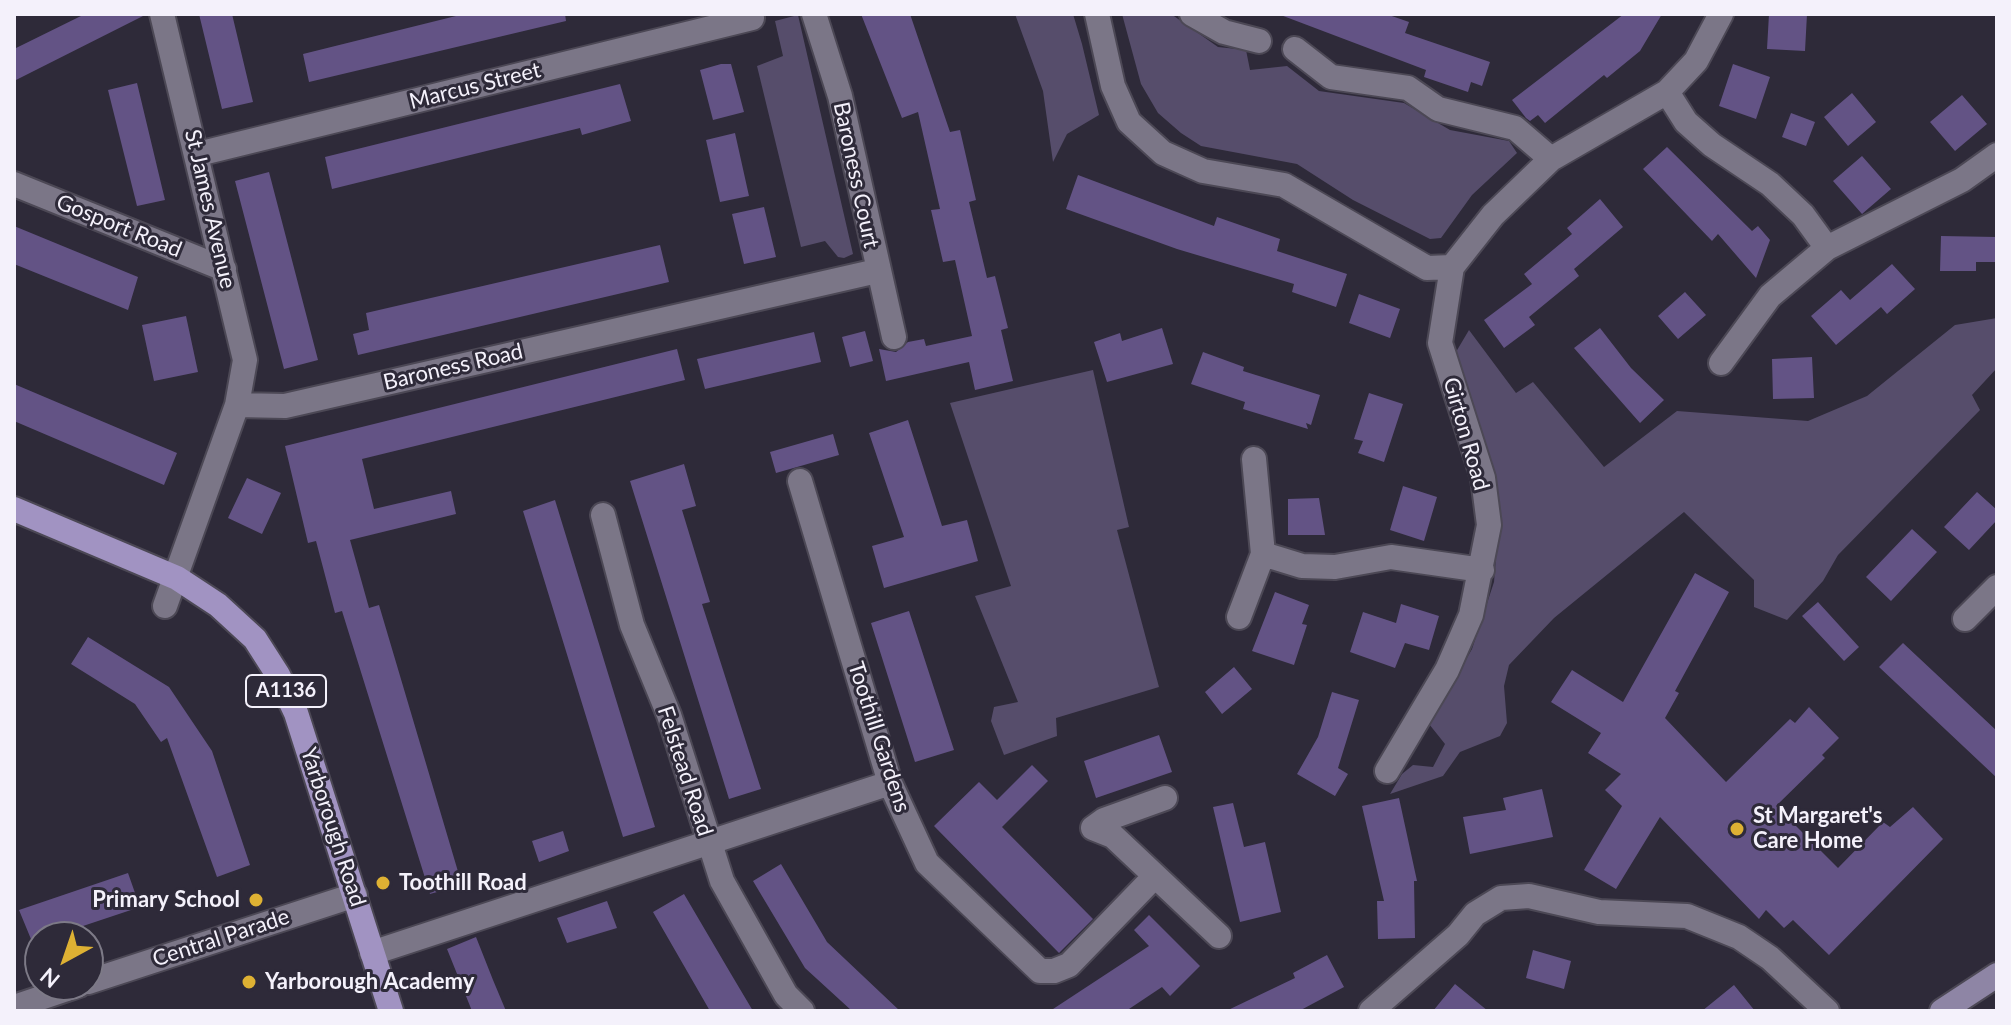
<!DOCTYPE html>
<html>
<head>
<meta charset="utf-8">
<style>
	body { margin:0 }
	#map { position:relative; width:2011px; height:1025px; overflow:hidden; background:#2e2a39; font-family:Lato,sans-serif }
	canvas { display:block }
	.frame { position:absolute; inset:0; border:16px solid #f4f1fb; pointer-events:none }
	.north { position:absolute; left:24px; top:921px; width:80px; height:80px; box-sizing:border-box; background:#2e2a39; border:2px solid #7d7a87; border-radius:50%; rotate:220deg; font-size:22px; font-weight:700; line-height:32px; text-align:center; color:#f4f1fb }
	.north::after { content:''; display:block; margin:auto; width:28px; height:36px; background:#deb133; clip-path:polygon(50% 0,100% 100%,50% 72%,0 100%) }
</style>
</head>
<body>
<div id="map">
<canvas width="2011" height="1025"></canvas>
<div class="frame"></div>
<div class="north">N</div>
</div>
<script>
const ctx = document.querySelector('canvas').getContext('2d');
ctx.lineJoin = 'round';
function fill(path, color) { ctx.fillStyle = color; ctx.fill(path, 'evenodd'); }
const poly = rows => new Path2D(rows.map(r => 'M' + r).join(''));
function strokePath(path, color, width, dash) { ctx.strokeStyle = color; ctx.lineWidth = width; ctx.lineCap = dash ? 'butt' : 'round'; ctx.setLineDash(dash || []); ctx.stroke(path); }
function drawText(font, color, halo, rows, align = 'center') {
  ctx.font = font + ' Lato,sans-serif'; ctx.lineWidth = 6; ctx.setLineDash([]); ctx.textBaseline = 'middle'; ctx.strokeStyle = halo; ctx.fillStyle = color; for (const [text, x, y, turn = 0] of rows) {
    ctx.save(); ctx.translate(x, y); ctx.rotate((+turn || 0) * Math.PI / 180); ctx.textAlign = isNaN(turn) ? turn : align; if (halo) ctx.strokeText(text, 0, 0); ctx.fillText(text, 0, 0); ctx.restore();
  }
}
fill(poly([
	[1015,14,1073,14,1082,44,1099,115,1067,134,1053,162,1043,91],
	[1122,14,1171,14,1218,47,1246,50,1250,70,1287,66,1319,91,1404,103,1450,130,1509,141,1517,153,1472,195,1441,238,1430,239,1353,200,1297,164,1201,146,1181,133,1158,113,1141,84],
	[798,15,853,254,844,258,838,257,825,241,801,247,757,66,783,56,775,21],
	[1997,318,1997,368,1972,395,1980,410,1838,555,1823,581,1787,620,1754,607,1754,580,1684,512,1554,618,1509,665,1504,686,1507,723,1500,736,1460,752,1443,776,1390,794,1402,774,1413,765,1433,767,1445,744,1429,724,1472,649,1494,582,1499,519,1453,357,1469,330,1516,393,1533,382,1604,467,1677,411,1808,421,1867,396,1955,325],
	[1093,370,1129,527,1117,530,1159,687,1056,718,1057,736,1004,755,991,721,994,707,1018,702,975,596,1011,586,950,403]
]), '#564d6b');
fill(poly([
	[85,14,147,14,14,81,14,49],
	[199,14,232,14,253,102,222,109],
	[464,14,565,14,566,21,309,82,303,54],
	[861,14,910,14,950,132,960,130,976,200,969,202,987,278,995,276,1008,328,1001,330,1013,381,975,390,969,362,886,381,879,349,896,352,908,342,924,339,926,346,972,336,955,260,943,262,931,210,940,209,918,112,902,118],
	[1278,14,1386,14,1409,22,1405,33,1490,62,1482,86,1471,82,1468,92,1424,77,1426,70],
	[1624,14,1662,14,1640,51,1607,78,1604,75,1545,123,1538,115,1530,121,1526,118,1512,100],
	[1769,14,1807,14,1805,51,1767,49],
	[721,64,731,64,744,112,713,120,700,70],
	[1733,64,1770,77,1756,119,1719,106],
	[137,83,165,200,137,206,108,90],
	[620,84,631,121,582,135,580,128,332,189,325,157],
	[1852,93,1876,122,1848,146,1824,117],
	[1962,95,1987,124,1955,151,1930,122],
	[1791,113,1815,122,1806,146,1782,137],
	[735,133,749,196,720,202,706,140],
	[1667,147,1752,231,1758,226,1770,240,1756,278,1718,234,1712,241,1643,169],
	[1862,156,1891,189,1862,214,1833,181],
	[269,172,318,360,284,369,235,181],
	[1078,175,1214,226,1217,217,1280,239,1277,251,1347,274,1336,307,1292,292,1294,284,1177,249,1066,209],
	[1600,199,1623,227,1574,269,1579,276,1529,317,1535,325,1504,348,1484,320,1532,284,1524,274,1572,234,1567,228],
	[764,207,776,257,744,264,732,214],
	[14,226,138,277,128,310,14,264],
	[1941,236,1997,237,1997,262,1976,262,1976,271,1940,271],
	[660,245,669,282,358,355,353,334,369,330,366,313],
	[1892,264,1915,289,1887,314,1881,307,1836,345,1811,316,1841,290,1850,300],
	[1685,292,1706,315,1678,339,1658,316],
	[1359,294,1400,309,1390,338,1349,323],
	[186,316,198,372,154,381,142,325],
	[1162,328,1173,364,1107,382,1094,342,1120,333,1122,341],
	[1600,328,1631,368,1664,400,1640,423,1574,348],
	[865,331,873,361,850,367,842,337],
	[814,332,821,362,705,389,697,359],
	[677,349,685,380,362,459,374,509,451,491,456,514,350,540,369,608,379,605,462,885,430,894,342,611,335,613,316,541,308,543,285,446],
	[1203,352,1244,367,1243,371,1320,395,1311,425,1306,423,1308,429,1243,409,1245,402,1191,384],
	[1812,357,1814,398,1773,399,1772,359],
	[14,384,177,453,164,485,14,421],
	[1369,393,1403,404,1384,462,1358,453,1363,441,1354,439],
	[908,420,942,526,967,520,978,561,884,588,872,546,904,537,869,433],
	[833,434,839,455,776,473,770,452],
	[684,464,696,506,682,510,710,602,702,604,761,789,729,799,630,481],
	[247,478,281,493,262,534,228,518],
	[1403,486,1437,497,1424,541,1390,530],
	[1977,492,1997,510,1997,520,1969,550,1944,527],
	[1319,498,1325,535,1288,535,1288,499],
	[555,500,655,827,623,837,523,511],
	[1912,529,1937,552,1891,601,1866,577],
	[1695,573,1729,592,1675,691,1679,693,1665,718,1726,782,1790,719,1795,723,1809,707,1839,738,1822,755,1825,758,1776,806,1838,868,1883,822,1890,827,1913,807,1943,839,1829,955,1793,920,1784,928,1766,910,1759,919,1660,817,1616,889,1584,870,1622,806,1605,790,1621,774,1588,753,1601,733,1551,702,1572,670,1623,702],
	[1275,592,1309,605,1302,624,1307,625,1294,665,1252,651],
	[1818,602,1859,647,1844,661,1802,616],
	[1401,604,1439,616,1429,650,1405,643,1395,668,1350,652,1363,612,1396,623],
	[909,611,954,750,915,762,871,623],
	[88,637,169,687,212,751,250,865,217,877,167,738,161,742,135,704,71,664],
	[1903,643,1997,731,1997,778,1879,667],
	[1234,667,1252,689,1222,714,1205,692],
	[1332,692,1359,700,1338,768,1348,774,1335,796,1297,774,1318,737],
	[1159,735,1172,772,1096,798,1084,761],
	[1032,765,1048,781,1002,827,1093,919,1059,953,934,826,979,782,997,800],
	[1542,789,1553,837,1470,854,1463,817,1506,810,1503,798],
	[1399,798,1417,881,1414,881,1415,938,1378,939,1377,901,1384,901,1362,806],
	[1233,803,1244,847,1265,842,1281,912,1240,922,1213,807],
	[563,831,569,851,539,862,532,841],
	[781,864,827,942,900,1011,852,1011,805,968,753,881],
	[128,873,140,907,50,937,40,937,40,941,33,944,19,910],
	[684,894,731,974,753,1011,710,1011,653,912],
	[607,901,617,928,567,943,557,918],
	[1149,915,1200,966,1170,996,1162,987,1126,1011,1050,1011,1149,946,1134,930],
	[476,937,493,980,506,1011,472,1011,447,949],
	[1533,950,1571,961,1564,989,1526,978],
	[1327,955,1344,987,1299,1011,1226,1011,1295,978,1293,973],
	[1455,984,1488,1011,1433,1011],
	[1734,985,1755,1011,1702,1011]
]), '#635385');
const street = poly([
	[162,14,245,360,237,405],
	[814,14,840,96,894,337],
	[1097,14,1113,86,1129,122,1163,153,1203,171,1284,185,1427,268,1452,267,1493,215,1551,159,1667,92,1696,61,1721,14],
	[1192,14,1224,32,1259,41],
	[1295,49,1331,77,1408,88,1438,109,1515,128,1551,159],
	[1667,92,1686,122,1712,145,1770,184,1803,215,1827,248],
	[198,154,752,18],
	[14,184,224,269],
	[1721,363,1770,296,1827,248,1962,180,1997,155],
	[800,481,890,783,927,863,1040,971,1054,971,1069,965,1155,876],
	[603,515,632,625,669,715,722,881,786,995,802,1011],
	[1263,554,1302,566,1335,567,1391,557,1482,570],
	[165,606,237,405,285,406,877,271],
	[1239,617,1263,554,1254,459],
	[1965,619,1997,587],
	[1387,771,1447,670,1471,615,1489,525,1483,478,1440,343,1452,267],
	[1093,828,1113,836,1219,936],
	[1093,828,1104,820,1165,798],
	[372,953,890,783],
	[88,982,355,895],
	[14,1007,79,985],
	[1371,1011,1458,935,1475,914,1501,898,1529,896,1599,912,1687,916,1739,937,1770,958,1827,1011]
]);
const secondary = poly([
	[1942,1011,1997,975]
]);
const primary = poly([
	[14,509,177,578,218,605,255,639,278,675,296,713,391,1011]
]);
strokePath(street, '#4c4855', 28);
strokePath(secondary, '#4c4855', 28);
strokePath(primary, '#4c4855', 28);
strokePath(street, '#7b7687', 24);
strokePath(secondary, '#8e85a5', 24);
strokePath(primary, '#a193c2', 24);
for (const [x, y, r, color] of [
	[1737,829,8,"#deb133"],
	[383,883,8,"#deb133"],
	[256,900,8,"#deb133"],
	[249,982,8,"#deb133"]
]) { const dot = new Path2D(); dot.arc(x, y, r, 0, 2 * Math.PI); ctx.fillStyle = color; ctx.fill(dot); strokePath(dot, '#2e2a39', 3); }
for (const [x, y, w] of [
	[286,691,80]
]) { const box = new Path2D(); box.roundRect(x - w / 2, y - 16, w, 32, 6); ctx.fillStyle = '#2e2a39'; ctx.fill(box); strokePath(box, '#f4f1fb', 2); }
drawText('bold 20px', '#f4f1fb', null, [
	["A1136",286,691]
]);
drawText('22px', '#f4f1fb', '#2e2a39', [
	["Marcus Street",475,86,-14],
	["Baroness Court",856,175,78],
	["St James Avenue",210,209,77],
	["Gosport Road",119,226,22],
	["Baroness Road",453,367,-13],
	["Girton Road",1466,434,74],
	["Toothill Gardens",879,737,72],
	["Felstead Road",685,771,72],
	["Yarborough Road",333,827,72],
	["Central Parade",221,938,-18]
]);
drawText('bold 22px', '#f4f1fb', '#2e2a39', [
	["St Margaret's",1753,816],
	["Care Home",1753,841],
	["Toothill Road",399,883],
	["Primary School",240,900,"right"],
	["Yarborough Academy",265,982]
], 'left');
</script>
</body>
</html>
